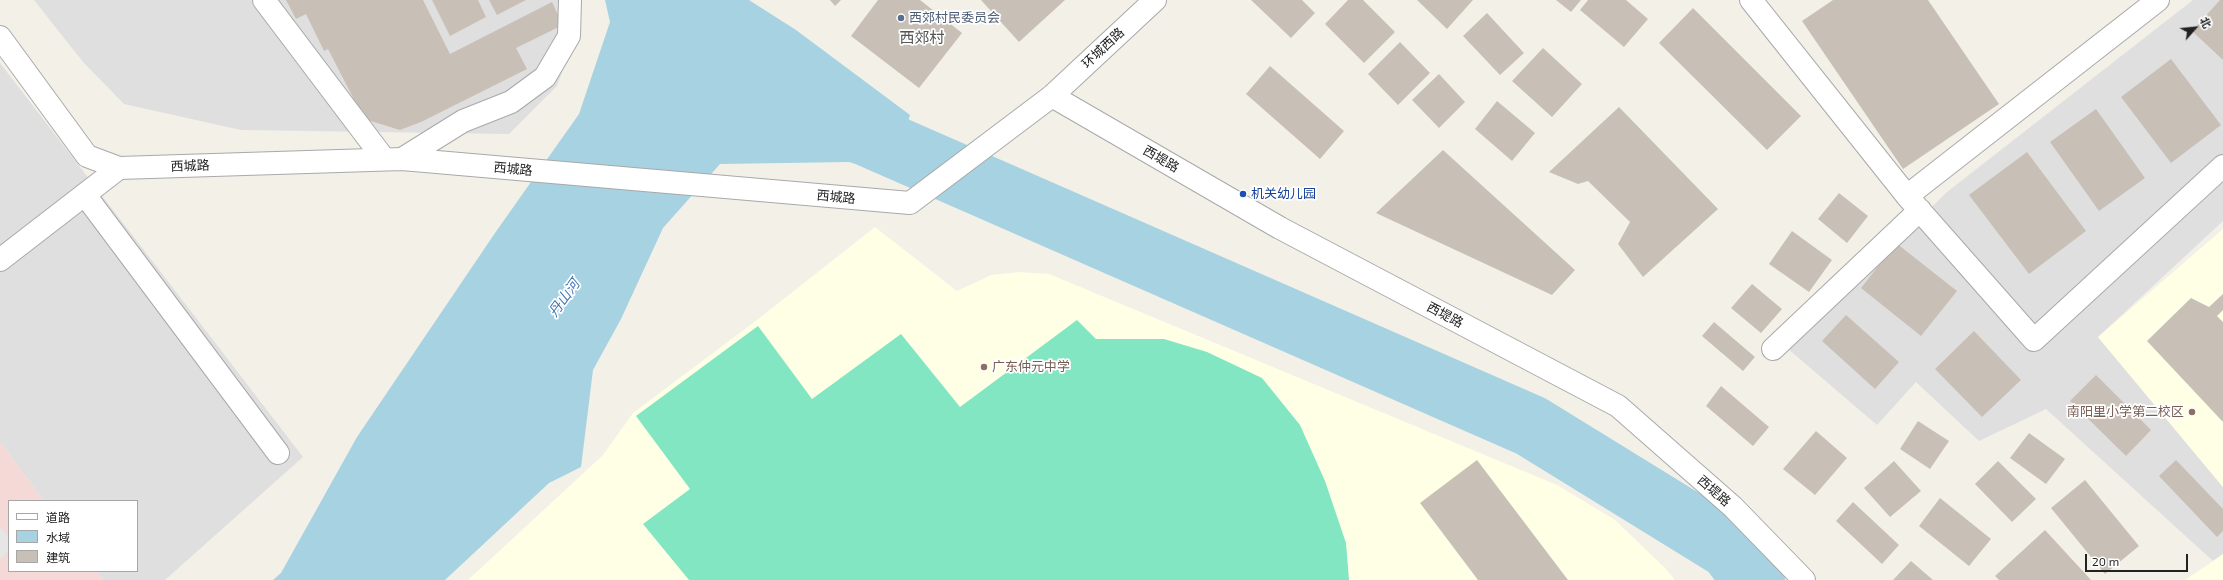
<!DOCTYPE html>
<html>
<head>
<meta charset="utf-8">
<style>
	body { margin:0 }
	#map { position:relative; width:2223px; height:580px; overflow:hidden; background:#f3f0e8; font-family:"Exo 2","Noto Sans SC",sans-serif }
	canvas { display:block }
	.legend { position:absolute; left:8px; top:500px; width:130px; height:72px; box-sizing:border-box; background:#fff; border:1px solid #a7a7a7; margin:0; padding:5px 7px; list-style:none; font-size:12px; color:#222 }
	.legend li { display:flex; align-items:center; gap:8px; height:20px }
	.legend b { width:20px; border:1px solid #a7a7a7 }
	.north { position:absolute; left:2175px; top:8px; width:40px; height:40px; -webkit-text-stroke:3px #fff; paint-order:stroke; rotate:63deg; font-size:11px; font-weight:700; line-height:16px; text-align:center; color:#222 }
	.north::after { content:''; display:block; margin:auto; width:14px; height:18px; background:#222; clip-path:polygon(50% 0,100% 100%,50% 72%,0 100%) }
	.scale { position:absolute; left:2085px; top:554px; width:103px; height:18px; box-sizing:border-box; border:2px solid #222; border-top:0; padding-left:5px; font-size:12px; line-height:14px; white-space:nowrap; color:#222; -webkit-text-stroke:3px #fff; paint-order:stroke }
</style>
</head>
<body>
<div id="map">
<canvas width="2223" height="580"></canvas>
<ul class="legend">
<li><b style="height:5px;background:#fff"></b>道路</li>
<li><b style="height:11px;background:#a6d2e2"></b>水域</li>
<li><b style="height:11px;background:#c8c0b7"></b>建筑</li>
</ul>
<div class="north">北</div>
<div class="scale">20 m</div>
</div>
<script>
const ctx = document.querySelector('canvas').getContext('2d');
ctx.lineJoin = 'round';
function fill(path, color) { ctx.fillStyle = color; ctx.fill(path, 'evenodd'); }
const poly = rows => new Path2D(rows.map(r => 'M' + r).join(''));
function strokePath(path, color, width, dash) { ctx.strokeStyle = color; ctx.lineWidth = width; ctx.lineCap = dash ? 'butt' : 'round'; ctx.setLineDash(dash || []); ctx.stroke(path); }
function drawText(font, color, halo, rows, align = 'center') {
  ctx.font = font + ' "Exo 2","Noto Sans SC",sans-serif'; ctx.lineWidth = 3.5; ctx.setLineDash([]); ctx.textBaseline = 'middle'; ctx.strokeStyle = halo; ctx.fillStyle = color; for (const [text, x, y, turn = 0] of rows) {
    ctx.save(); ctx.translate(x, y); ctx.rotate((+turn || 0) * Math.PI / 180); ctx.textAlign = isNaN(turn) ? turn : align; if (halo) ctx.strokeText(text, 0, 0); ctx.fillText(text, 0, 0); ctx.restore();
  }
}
fill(poly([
	[34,0,578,0,581,19,557,86,509,134,241,130,124,104,83,62],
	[2193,0,2223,0,2223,221,2098,337,2223,487,2223,554,2213,561,2046,409,1979,441,1916,382,1877,425,1787,348,1947,192],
	[0,63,303,457,165,580,103,580,96,571,137,571,137,501,44,501,0,442]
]), '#e0dfdf');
fill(poly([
	[0,442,44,501,9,501,9,571,96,571,103,580,0,580]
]), '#f4d9d7');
fill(poly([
	[875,227,957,291,991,275,1020,272,1049,274,1557,485,1615,520,1666,569,1675,580,468,580,603,455,633,413,757,320],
	[2223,229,2223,487,2098,337],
	[2223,554,2223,580,2185,580,2213,561]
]), '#feffe5');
fill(poly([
	[1077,320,1096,339,1164,339,1207,352,1262,378,1300,425,1325,481,1346,543,1349,580,689,580,643,524,690,489,636,416,758,326,812,399,901,334,960,407]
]), '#82e6c3');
fill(poly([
	[0,527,9,537,9,551,0,559]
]), '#e6e6e6');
fill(poly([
	[605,0,749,0,796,30,910,115,892,174,849,162,720,164,663,228,621,319,593,370,581,467,549,483,445,580,273,580,281,573,357,437,495,233,579,114,610,22]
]), '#a6d2e2');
strokePath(poly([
	[821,115,1531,426,1729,548,1754,580]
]), '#a6d2e2', 62);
fill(poly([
	[286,0,423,0,450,54,552,2,563,25,516,48,527,69,421,122,400,130,364,119,328,49,324,51,306,14,296,19],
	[432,0,478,0,486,17,450,36],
	[489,0,526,0,497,15],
	[830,0,841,0,835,6],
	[878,0,920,0,962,33,919,88,851,36],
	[981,0,1065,0,1019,42],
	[1251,0,1302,0,1315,13,1291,38],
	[1348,0,1363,0,1395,32,1364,63,1325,24],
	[1417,0,1473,0,1447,29],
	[1556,0,1581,0,1571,12],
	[1588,0,1626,0,1648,19,1624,47,1580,10],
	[1833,0,1928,0,1999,104,1903,169,1802,21],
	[2220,0,2223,0,2223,60,2192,31],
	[1693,8,1801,116,1767,150,1659,43],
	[1487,13,1524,53,1500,75,1463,36],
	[1400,42,1430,73,1398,105,1368,74],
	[1543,48,1582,84,1552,117,1512,81],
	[2171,59,2221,125,2171,163,2121,97],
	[1270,66,1344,131,1320,159,1246,94],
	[1439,74,1465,102,1439,128,1412,100],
	[1497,101,1535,133,1512,161,1475,129],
	[1619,107,1718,209,1643,277,1618,244,1630,222,1588,181,1578,184,1549,172],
	[2096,109,2145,178,2099,211,2050,142],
	[1443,150,1575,270,1552,295,1376,213],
	[2027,152,2086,231,2029,274,1969,195],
	[1839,193,1868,216,1847,243,1818,219],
	[1792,231,1832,260,1809,292,1769,264],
	[1896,243,1957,291,1921,336,1861,288],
	[1752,284,1782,309,1761,333,1731,308],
	[2223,294,2223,310,2217,316,2223,322,2223,422,2147,341,2191,298,2209,307],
	[1846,315,1899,362,1875,389,1822,341],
	[1714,322,1755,357,1743,371,1702,336],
	[1974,331,2021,380,1982,417,1935,369],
	[2096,375,2151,430,2126,456,2070,401],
	[1721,386,1769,427,1753,446,1706,406],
	[1918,421,1949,441,1930,469,1900,449],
	[1816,431,1847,458,1815,495,1783,469],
	[2029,433,2065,459,2046,484,2010,458],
	[1477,460,1568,580,1478,580,1420,503],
	[2176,460,2223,509,2223,531,2217,537,2159,476],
	[1894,461,1921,491,1890,517,1864,488],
	[1998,461,2036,499,2012,522,1975,484],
	[2085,480,2139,546,2105,574,2051,508],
	[1940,498,1991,539,1969,566,1919,526],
	[1853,502,1899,545,1882,564,1836,521],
	[2045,530,2091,580,1999,580,1995,576],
	[1911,561,1933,580,1893,580]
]), '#c8c0b7');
const minor = poly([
	[264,0,384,159],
	[1751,0,1907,196,2034,340,2223,166],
	[402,159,463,121,511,102,545,77,569,36,570,0],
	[85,195,278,453],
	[1907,196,2158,0],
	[0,260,119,168],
	[1773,349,1920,210]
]);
const tertiary = poly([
	[0,37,87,156,119,168,402,159,910,203,1052,96,1155,0],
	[1052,96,1280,228,1618,406,1733,507,1804,580]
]);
strokePath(minor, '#a9a9a9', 24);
strokePath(tertiary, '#a9a9a9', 24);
strokePath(minor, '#fff', 22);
strokePath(tertiary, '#fff', 22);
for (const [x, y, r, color] of [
	[901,18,4,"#5c6f8a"],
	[1243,194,4,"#1a4fb4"],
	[984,367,4,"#8d6e63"],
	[2192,412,4,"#8d6e63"]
]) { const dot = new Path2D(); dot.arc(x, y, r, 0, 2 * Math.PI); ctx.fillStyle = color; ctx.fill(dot); strokePath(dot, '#fff', 1.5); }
drawText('13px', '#4e5e75', '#fff', [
	["西郊村民委员会",909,18]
], 'left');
drawText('13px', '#222', '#fff', [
	["环城西路",1103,48,-43],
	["西堤路",1161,159,30],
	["西城路",190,166,-2],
	["西城路",513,169,5],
	["西城路",836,197,5],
	["西堤路",1445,315,28],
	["西堤路",1714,491,41]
]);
drawText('13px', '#164399', '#fff', [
	["机关幼儿园",1251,194]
], 'left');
drawText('13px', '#785e54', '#fff', [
	["广东仲元中学",992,367],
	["南阳里小学第二校区",2184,412,"right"]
], 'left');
drawText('italic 14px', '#4376b2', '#fff', [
	["丹山河",564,298,-54]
]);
drawText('15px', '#555', '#fff', [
	["西郊村",922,38]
]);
</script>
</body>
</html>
